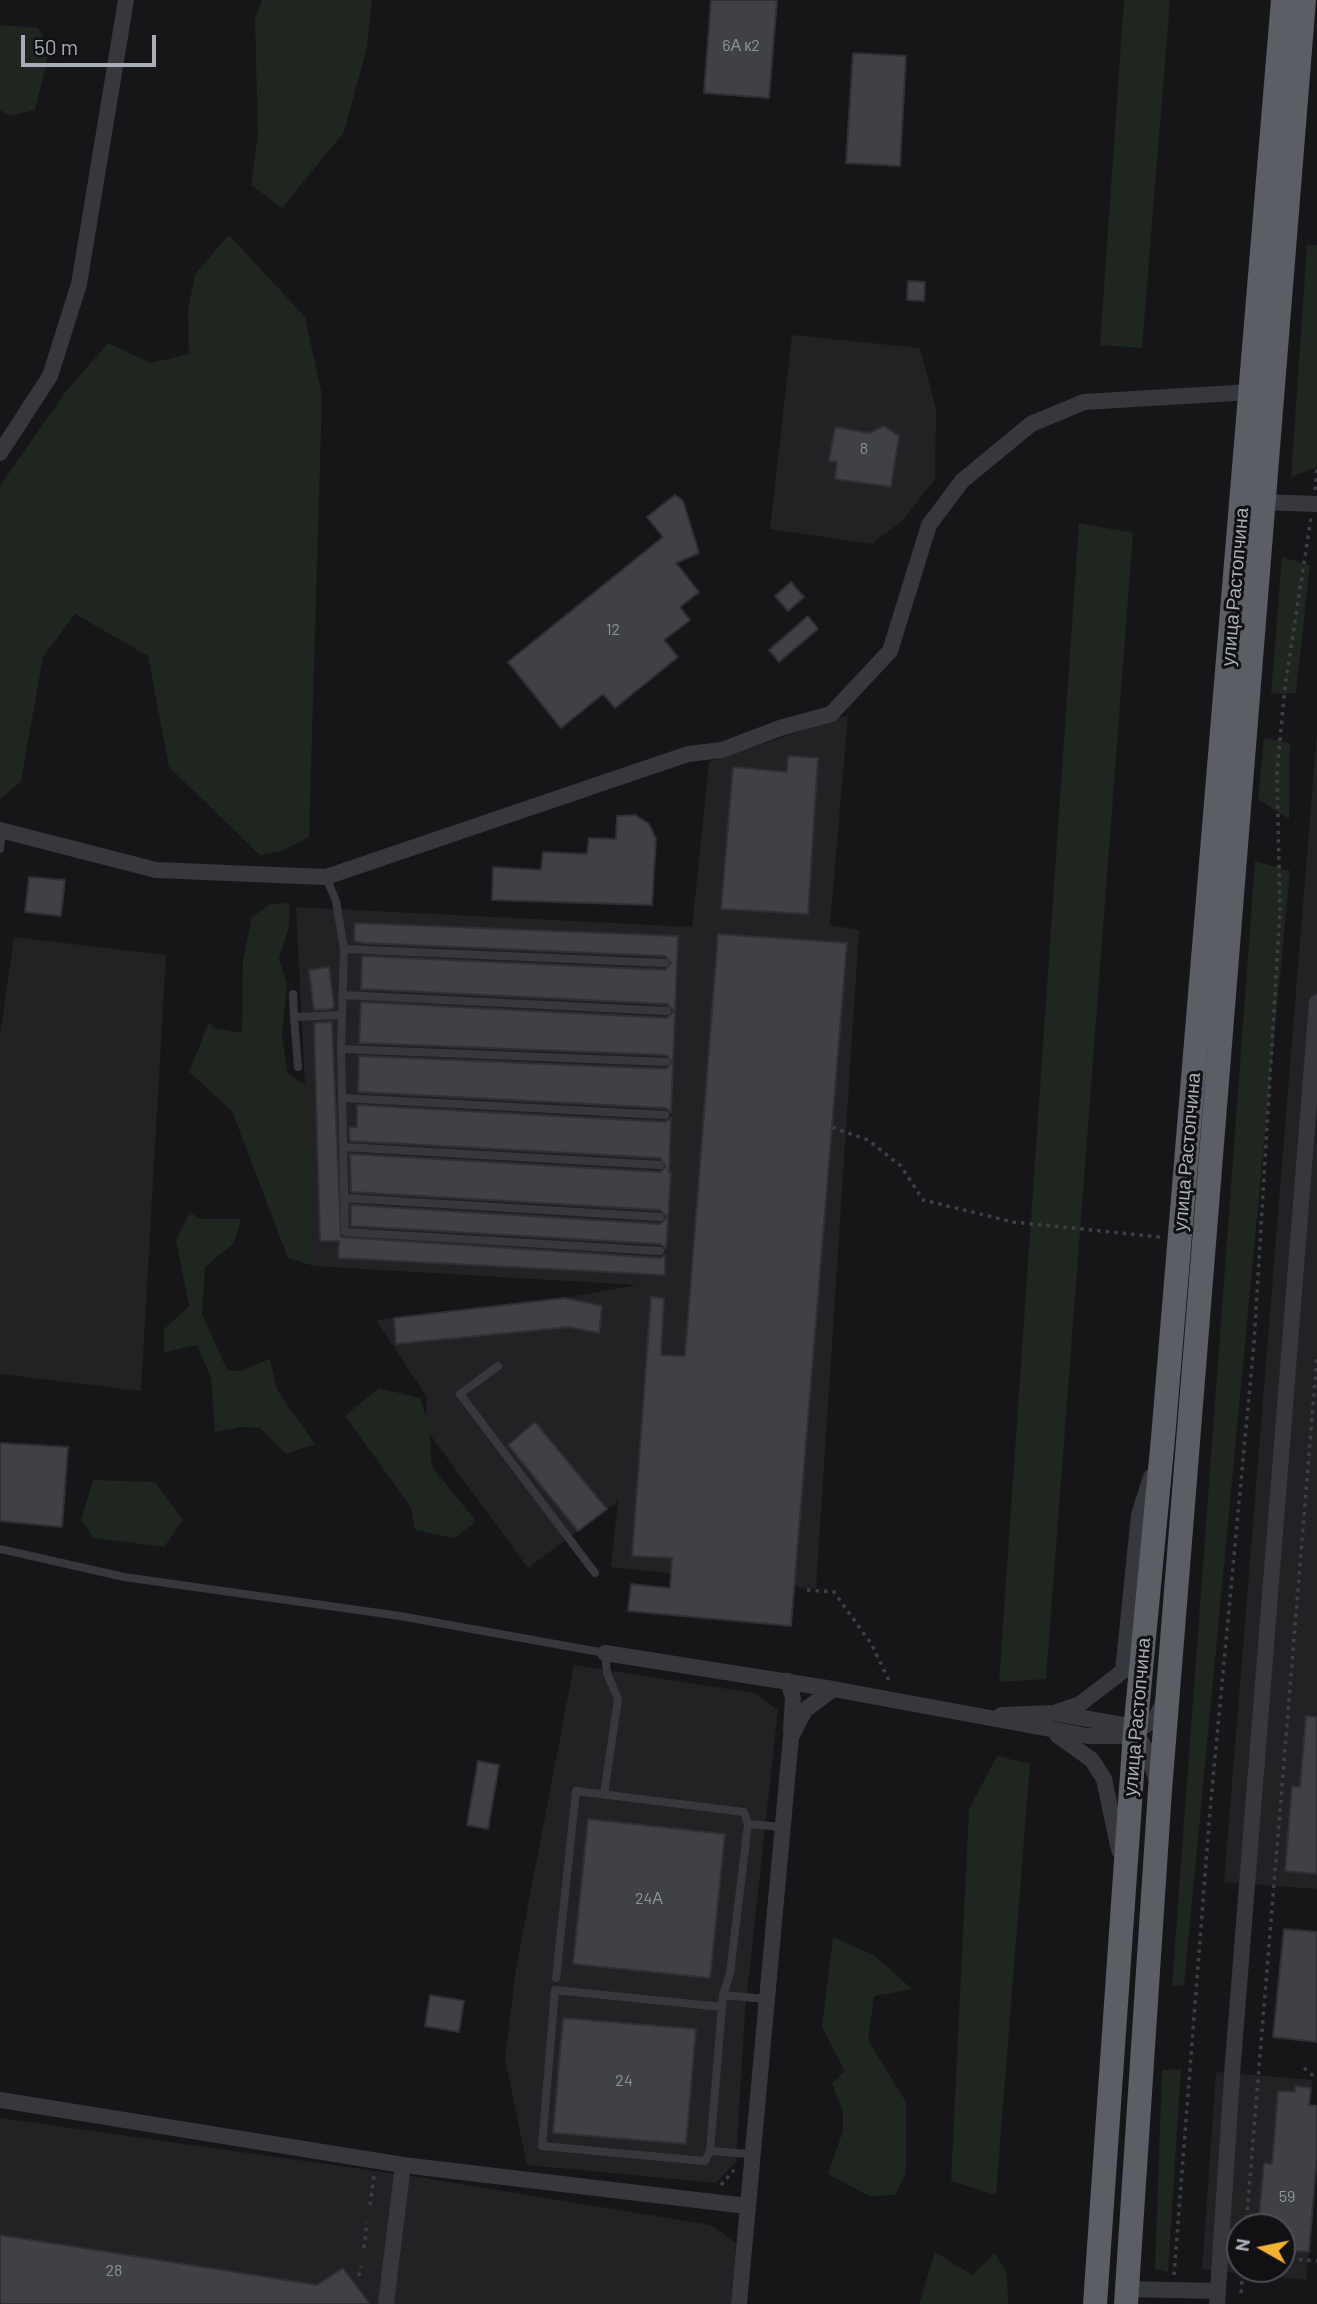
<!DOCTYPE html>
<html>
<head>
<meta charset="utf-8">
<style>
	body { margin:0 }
	#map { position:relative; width:1317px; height:2304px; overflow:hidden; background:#161618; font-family:Barlow,sans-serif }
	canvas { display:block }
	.north { position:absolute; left:1226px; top:2213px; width:70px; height:70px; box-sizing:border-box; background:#111113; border:2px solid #4d4f55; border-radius:50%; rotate:279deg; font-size:19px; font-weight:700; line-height:28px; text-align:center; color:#a8adb8 }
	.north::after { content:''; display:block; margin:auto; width:24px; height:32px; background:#f2b134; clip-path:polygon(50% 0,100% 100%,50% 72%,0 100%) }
	.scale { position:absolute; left:21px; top:35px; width:135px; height:32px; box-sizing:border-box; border:4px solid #a8adb8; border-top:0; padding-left:9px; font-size:21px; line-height:24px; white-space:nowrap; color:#a8adb8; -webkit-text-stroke:5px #111113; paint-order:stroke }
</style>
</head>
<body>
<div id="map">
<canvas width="1317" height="2304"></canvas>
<div class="north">N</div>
<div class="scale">50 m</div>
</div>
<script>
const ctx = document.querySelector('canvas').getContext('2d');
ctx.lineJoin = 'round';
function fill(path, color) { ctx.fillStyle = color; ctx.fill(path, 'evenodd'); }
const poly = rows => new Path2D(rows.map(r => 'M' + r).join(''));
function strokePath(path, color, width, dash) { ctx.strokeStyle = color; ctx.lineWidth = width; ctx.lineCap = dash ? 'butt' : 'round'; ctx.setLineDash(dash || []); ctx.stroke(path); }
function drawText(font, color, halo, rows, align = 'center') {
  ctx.font = font + ' Barlow,sans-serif'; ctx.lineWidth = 6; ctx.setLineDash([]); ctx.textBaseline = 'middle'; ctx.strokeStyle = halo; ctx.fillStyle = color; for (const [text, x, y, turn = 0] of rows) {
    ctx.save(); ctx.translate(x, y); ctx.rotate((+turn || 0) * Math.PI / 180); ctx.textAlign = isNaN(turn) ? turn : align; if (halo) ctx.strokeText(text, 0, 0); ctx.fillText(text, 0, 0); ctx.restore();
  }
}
fill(poly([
	[792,335,920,348,936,409,935,479,903,520,872,544,770,529],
	[848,715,830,925,859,930,816,1589,611,1567,618,1501,528,1568,426,1429,427,1397,376,1320,565,1298,637,1285,314,1266,296,907,692,927,709,762],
	[1317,731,1317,1889,1224,1882],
	[14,937,166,955,141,1391,0,1374,0,1035],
	[574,1665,754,1693,778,1710,745,2011,736,2162,716,2183,527,2165,505,2059,516,1968],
	[563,2018,696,2029,686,2144,553,2133],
	[1216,2072,1312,2080,1304,2166,1316,2168,1306,2280,1202,2269],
	[1240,2227,1282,2227,1282,2269,1240,2269],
	[0,2118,418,2177,711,2225,736,2243,731,2304,0,2304]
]), '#222225');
fill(poly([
	[262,0,372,0,367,47,344,132,282,208,251,185,258,135,255,19],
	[1124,0,1170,0,1142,348,1100,345],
	[0,25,38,28,50,48,35,110,9,116,0,110],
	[229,235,305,317,322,395,309,837,282,851,260,855,169,767,148,656,75,614,43,657,21,781,0,799,0,486,64,394,108,343,151,363,189,354,188,311,195,274],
	[1307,245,1317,245,1317,467,1291,477],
	[1079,523,1133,533,1046,1679,999,1682],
	[1282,557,1310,565,1296,693,1271,694],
	[1264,738,1290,743,1289,819,1258,799],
	[1255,861,1290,871,1184,1986,1172,1985],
	[290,903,289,926,279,959,287,984,282,1037,288,1074,306,1085,314,1266,288,1258,232,1111,189,1072,209,1022,214,1028,242,1033,243,961,252,917,270,904],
	[190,1212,199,1219,241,1219,234,1243,205,1267,202,1314,227,1370,240,1371,270,1359,277,1390,315,1444,286,1454,260,1428,240,1427,215,1432,211,1378,197,1345,164,1352,164,1329,189,1306,176,1240],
	[379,1388,420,1398,429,1426,432,1467,476,1521,455,1538,415,1530,411,1507,345,1416],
	[93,1480,155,1482,183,1520,164,1547,94,1538,81,1520],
	[997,1756,1030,1764,996,2195,951,2181,969,1809],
	[833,1937,875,1956,912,1989,874,1996,868,2040,906,2102,906,2173,895,2195,869,2196,828,2174,843,2131,843,2112,832,2083,845,2071,822,2027],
	[1181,2069,1168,2272,1155,2269,1162,2070],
	[935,2252,972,2275,995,2253,1007,2273,1008,2304,919,2304]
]), '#1e261f');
const building = poly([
	[711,0,777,0,769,98,704,93,711,0],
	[853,53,906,56,900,166,846,163,853,53],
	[908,281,925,282,924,301,907,300,908,281],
	[884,426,899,436,891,487,835,479,837,462,829,461,835,427,869,433,884,426],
	[675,495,683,501,699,553,676,563,699,592,680,607,690,620,664,640,678,657,615,708,603,694,561,728,508,662,663,537,647,517,675,495],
	[791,582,804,597,788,611,775,596,791,582],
	[808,616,818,629,779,662,769,650,808,616],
	[788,756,818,758,808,914,721,909,733,767,787,772,788,756],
	[635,815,649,824,656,839,652,905,492,900,493,867,541,870,543,852,587,854,589,838,616,839,617,816,635,815],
	[29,877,65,880,61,916,25,912,29,877],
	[355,923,678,936,671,1112,665,1108,358,1092,359,1056,666,1069,672,1062,666,1055,359,1043,361,1002,667,1018,674,1011,667,1004,361,989,362,956,665,970,671,963,665,956,363,943,354,941,355,923],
	[718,934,847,943,791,1626,628,1611,631,1584,670,1588,672,1558,632,1556,651,1297,664,1298,661,1355,685,1356,718,934],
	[329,967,334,1005,332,1009,314,1010,309,970,329,967],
	[332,1022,341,1237,660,1258,665,1255,665,1275,338,1258,339,1241,320,1241,314,1023,332,1022],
	[357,1105,665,1122,671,1118,669,1173,671,1173,666,1248,660,1244,351,1226,351,1205,660,1224,667,1217,660,1210,351,1192,350,1154,660,1172,666,1166,660,1158,350,1141,349,1127,357,1127,357,1105],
	[565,1298,602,1306,599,1333,569,1327,396,1344,394,1318,565,1298],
	[535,1422,607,1509,578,1531,508,1445,535,1422],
	[0,1443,68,1447,62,1527,0,1521,0,1443],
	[1306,1716,1317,1717,1317,1874,1285,1871,1292,1786,1300,1787,1306,1716],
	[478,1761,499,1765,488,1829,467,1825,478,1761],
	[588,1819,725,1834,710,1978,573,1964,588,1819],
	[1284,1929,1317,1932,1317,2042,1273,2037,1284,1929],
	[430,1995,464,2001,459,2032,425,2026,430,1995],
	[563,2018,696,2029,686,2144,553,2133,563,2018],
	[1295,2086,1311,2088,1309,2105,1317,2106,1317,2155,1309,2252,1282,2250,1282,2227,1258,2227,1264,2163,1272,2164,1278,2091,1295,2092,1295,2086],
	[0,2235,317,2285,343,2268,370,2304,0,2304,0,2235]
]);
fill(building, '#404145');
strokePath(building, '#303034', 2);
strokePath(poly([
	[1315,490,1317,468],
	[799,1122,826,1125,868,1140,901,1166,923,1200,1013,1222,1160,1237],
	[807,1590,834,1592,872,1645,890,1683],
	[1304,2068,1317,2079],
	[721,2185,734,2170],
	[370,2205,374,2176],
	[1246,2227,1317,1357],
	[364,2248,367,2222],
	[1282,2258,1317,2261],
	[1174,2275,1210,1811,1254,1343,1280,911,1277,772,1285,686,1311,518],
	[359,2276,361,2266],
	[1241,2293,1243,2269]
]), '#3d3f44', 3.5, [3.5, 5]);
strokePath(poly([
	[0,849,2,831],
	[326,877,336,901,344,949,341,1049,345,1232,660,1251],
	[344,949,665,963],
	[293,994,294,1017],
	[342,995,667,1011],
	[341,1049,666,1062],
	[298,1067,294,1017,342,1015],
	[342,1098,665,1115],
	[343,1147,660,1165],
	[344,1198,660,1217],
	[498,1366,460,1394,595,1573],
	[0,1549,124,1577,400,1616,605,1653,607,1673,618,1699,604,1794],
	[556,1978,576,1791,744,1812,748,1824],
	[723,1995,730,1973,748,1824,782,1827],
	[710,2151,705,2161,542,2146,555,1990,722,2007],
	[751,2154,710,2151,723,1995,766,1999]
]), '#37383d', 8);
strokePath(poly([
	[0,453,50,376,79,284,126,0],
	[1262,502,1317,504],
	[0,830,156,870,326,877,688,754,722,750,780,728,831,714,890,651,929,525,962,481,1031,424,1084,402,1251,392],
	[605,1653,833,1689,1088,1736,1121,1736,1135,1732,1155,1719,1164,1701],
	[788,1681,793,1698,791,1730],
	[1054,1713,1080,1704,1123,1671,1139,1515,1151,1477],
	[1001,1715,1054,1713,1123,1725,1135,1732,1147,1751,1157,1781],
	[1057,1735,1092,1760,1104,1779,1119,1850],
	[0,2100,403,2165,747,2206],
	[1127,2289,1218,2291],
	[386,2304,403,2165],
	[739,2304,791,1737,805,1710,833,1689],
	[1217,2304,1233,2062,1317,1002]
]), '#37383d', 16);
strokePath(poly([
	[1095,2304,1135,1732,1163,1438,1283,0],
	[1126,2304,1160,1790,1304,0]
]), '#5b5e65', 24);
drawText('16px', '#8e929b', null, [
	["6А к2",741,46],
	["8",864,449],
	["12",613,630],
	["24А",649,1899],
	["24",624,2081],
	["59",1287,2197],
	["28",114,2271]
]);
drawText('19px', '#a8adb8', '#111113', [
	["улица Растопчина",1235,587,-85],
	["улица Растопчина",1187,1152,-85],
	["улица Растопчина",1137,1717,-85]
]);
</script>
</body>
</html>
